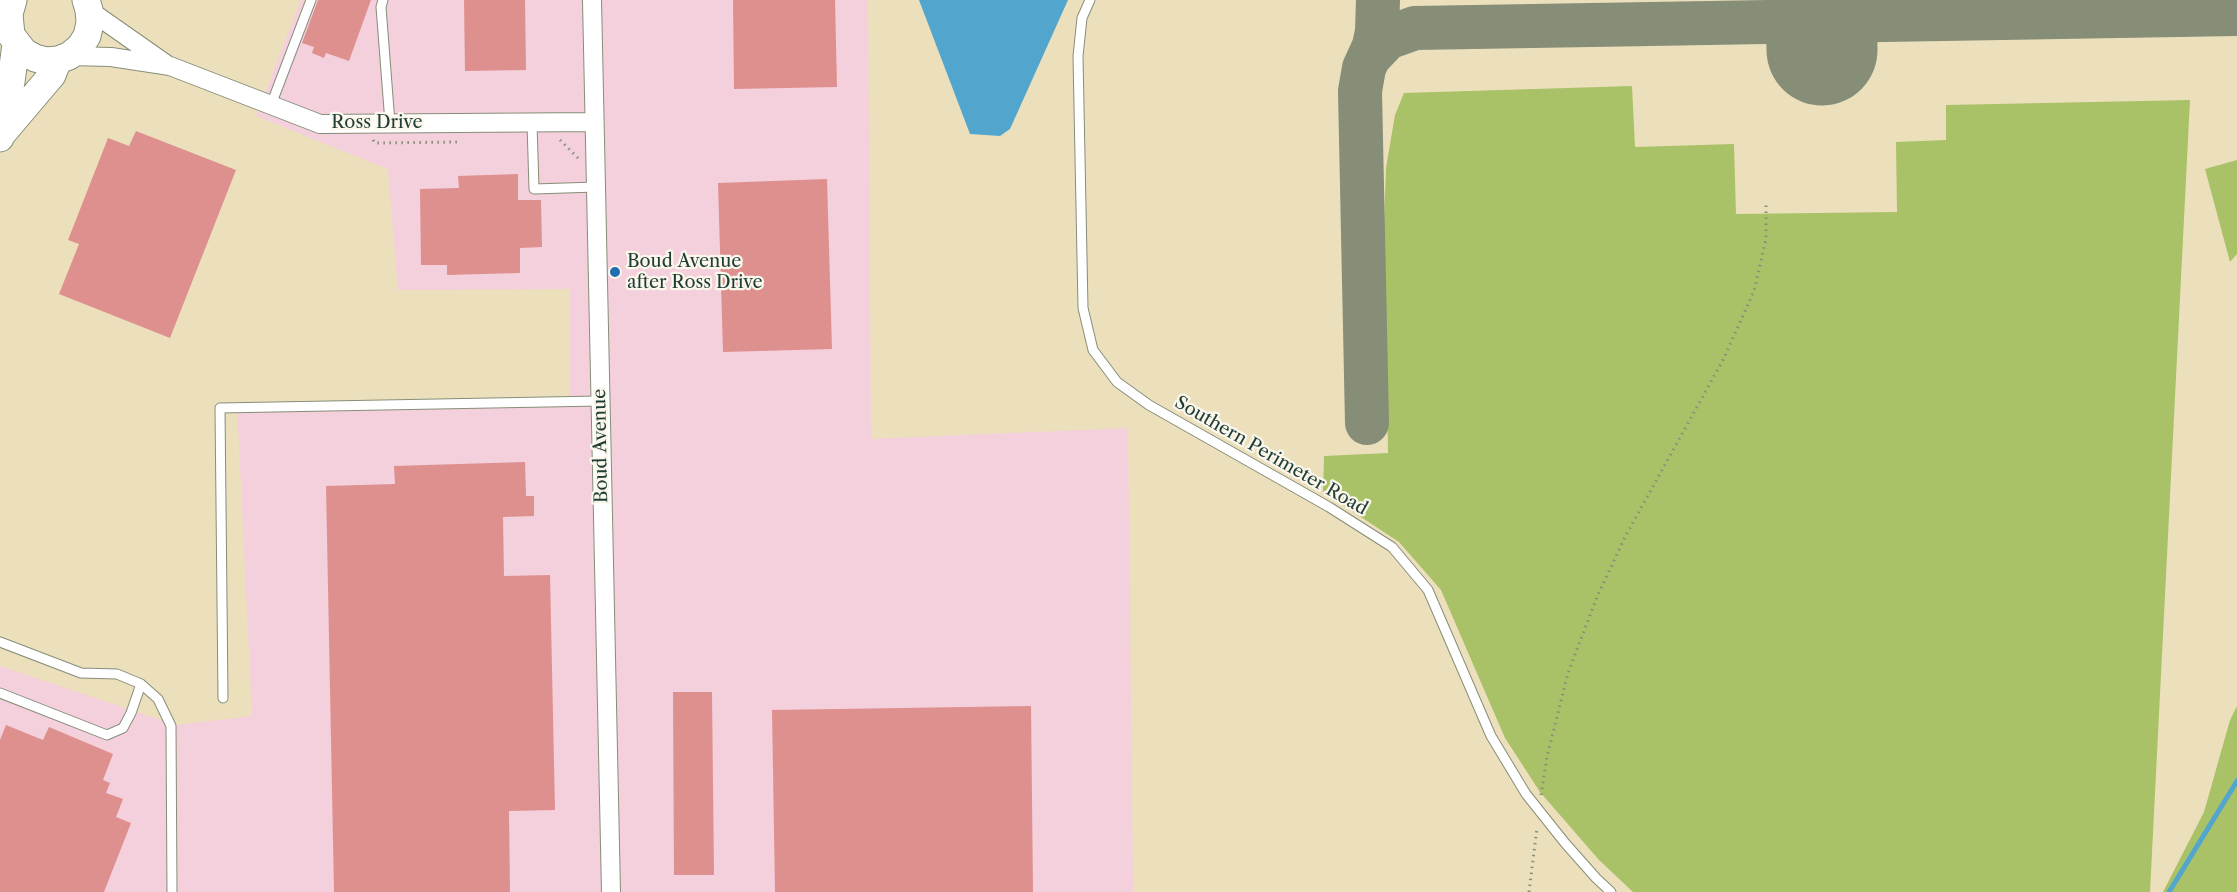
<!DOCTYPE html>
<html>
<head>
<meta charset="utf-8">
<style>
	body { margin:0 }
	canvas { display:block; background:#ecdfbc }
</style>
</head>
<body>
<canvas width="2237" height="892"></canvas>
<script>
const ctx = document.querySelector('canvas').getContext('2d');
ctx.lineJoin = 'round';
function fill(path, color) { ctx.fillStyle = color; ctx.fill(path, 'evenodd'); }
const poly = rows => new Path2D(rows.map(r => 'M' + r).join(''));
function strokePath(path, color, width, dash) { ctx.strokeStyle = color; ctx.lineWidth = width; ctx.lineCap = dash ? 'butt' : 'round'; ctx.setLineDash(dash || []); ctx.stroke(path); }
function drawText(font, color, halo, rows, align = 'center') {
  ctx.font = font + ' "Libre Caslon Text",serif'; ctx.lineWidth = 4.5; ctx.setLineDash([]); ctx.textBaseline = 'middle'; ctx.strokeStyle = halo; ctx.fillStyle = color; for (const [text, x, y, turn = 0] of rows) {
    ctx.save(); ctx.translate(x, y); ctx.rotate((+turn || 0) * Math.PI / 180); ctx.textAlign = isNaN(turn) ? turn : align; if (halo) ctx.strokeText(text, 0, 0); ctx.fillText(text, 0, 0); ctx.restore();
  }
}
fill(poly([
	[301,0,868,0,871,439,1128,428,1133,892,0,892,0,666,176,725,252,716,237,403,569,399,569,289,398,290,388,169,256,116]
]), '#f4cfdc');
fill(poly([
	[1632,86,1635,147,1734,144,1736,214,1897,212,1896,142,1946,140,1946,105,2190,100,2150,892,1633,892,1599,860,1540,792,1505,738,1441,590,1399,542,1323,492,1324,456,1388,453,1384,225,1386,168,1395,115,1404,93],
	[2237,160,2237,254,2230,262,2205,169],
	[2237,706,2237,892,2163,892,2204,812,2230,720]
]), '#aac267');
fill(poly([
	[919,0,1068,0,1010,129,1000,136,970,134]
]), '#52a6ce');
strokePath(poly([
	[2169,892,2237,781]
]), '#52a6ce', 5);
strokePath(poly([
	[1369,57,1387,38,1415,28,2237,14],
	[1367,423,1360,91,1364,68,1374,46,1377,31,1378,0]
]), '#868e78', 44);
strokePath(poly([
	[1821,0,1822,50]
]), '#868e78', 111);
fill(poly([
	[318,0,371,0,349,61,326,53,324,58,312,53,314,47,302,43],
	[464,0,525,0,526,70,465,71],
	[733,0,835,0,837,87,734,89],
	[136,131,236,170,170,338,59,294,79,244,68,240,108,138,129,146],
	[518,174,518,200,541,200,542,247,520,248,520,273,447,275,447,265,421,265,420,189,459,188,458,176],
	[827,179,832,349,723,352,718,183],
	[525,462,526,496,534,496,534,516,503,517,504,576,550,575,555,810,509,811,510,892,334,892,326,486,395,484,394,466],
	[673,692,712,692,714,875,674,875],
	[1031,706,1033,892,775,892,772,710],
	[6,725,43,740,49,727,113,754,103,780,110,783,106,793,123,799,116,817,131,823,104,892,0,892,0,740]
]), '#de908e');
const lane = poly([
	[383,0,381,7,390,123],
	[1090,0,1082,18,1078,56,1083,308,1093,350,1117,382,1149,405,1329,507,1392,547,1428,590,1491,736,1526,794,1565,843,1596,878,1611,892],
	[271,105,311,0],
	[532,123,534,189,596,187],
	[0,642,81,673,117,674,141,684,158,699,171,726,172,892],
	[0,693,107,735,123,728,131,713,141,684],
	[223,698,220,408,600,401]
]);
const street = poly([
	[592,0,611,892],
	[89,10,166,64],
	[69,56,111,57,170,66,320,124,594,122]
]);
const secondary = poly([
	[13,0,9,14,11,35,24,52,35,58,46,61,58,60,69,56,80,47,87,36,90,23,89,10,86,0],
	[2,134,52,75,58,60],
	[0,138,11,82,16,44]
]);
strokePath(lane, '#868e78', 11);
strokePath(street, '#868e78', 20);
strokePath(secondary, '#868e78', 29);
strokePath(poly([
	[373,140,375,143,458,142],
	[560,140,579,159],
	[1541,795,1547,757,1568,673,1597,597,1625,537,1723,360,1754,291,1766,239,1766,205],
	[1529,892,1537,828]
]), '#868e78', 3, [1.5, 4.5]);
strokePath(lane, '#fff', 9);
strokePath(street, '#fff', 18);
strokePath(secondary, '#fff', 27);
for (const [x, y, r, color] of [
	[615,272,6,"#1f6fb2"]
]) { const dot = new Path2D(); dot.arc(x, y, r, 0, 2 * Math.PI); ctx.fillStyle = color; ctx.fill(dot); strokePath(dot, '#fbf7ec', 2); }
drawText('18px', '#1f3d34', '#fbf7ec', [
	["Ross Drive",377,123],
	["Boud Avenue",601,446,-91],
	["Southern Perimeter Road",1271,456,30]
]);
drawText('18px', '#1f3d34', '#fbf7ec', [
	["Boud Avenue",627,262],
	["after Ross Drive",627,283]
], 'left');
</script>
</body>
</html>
